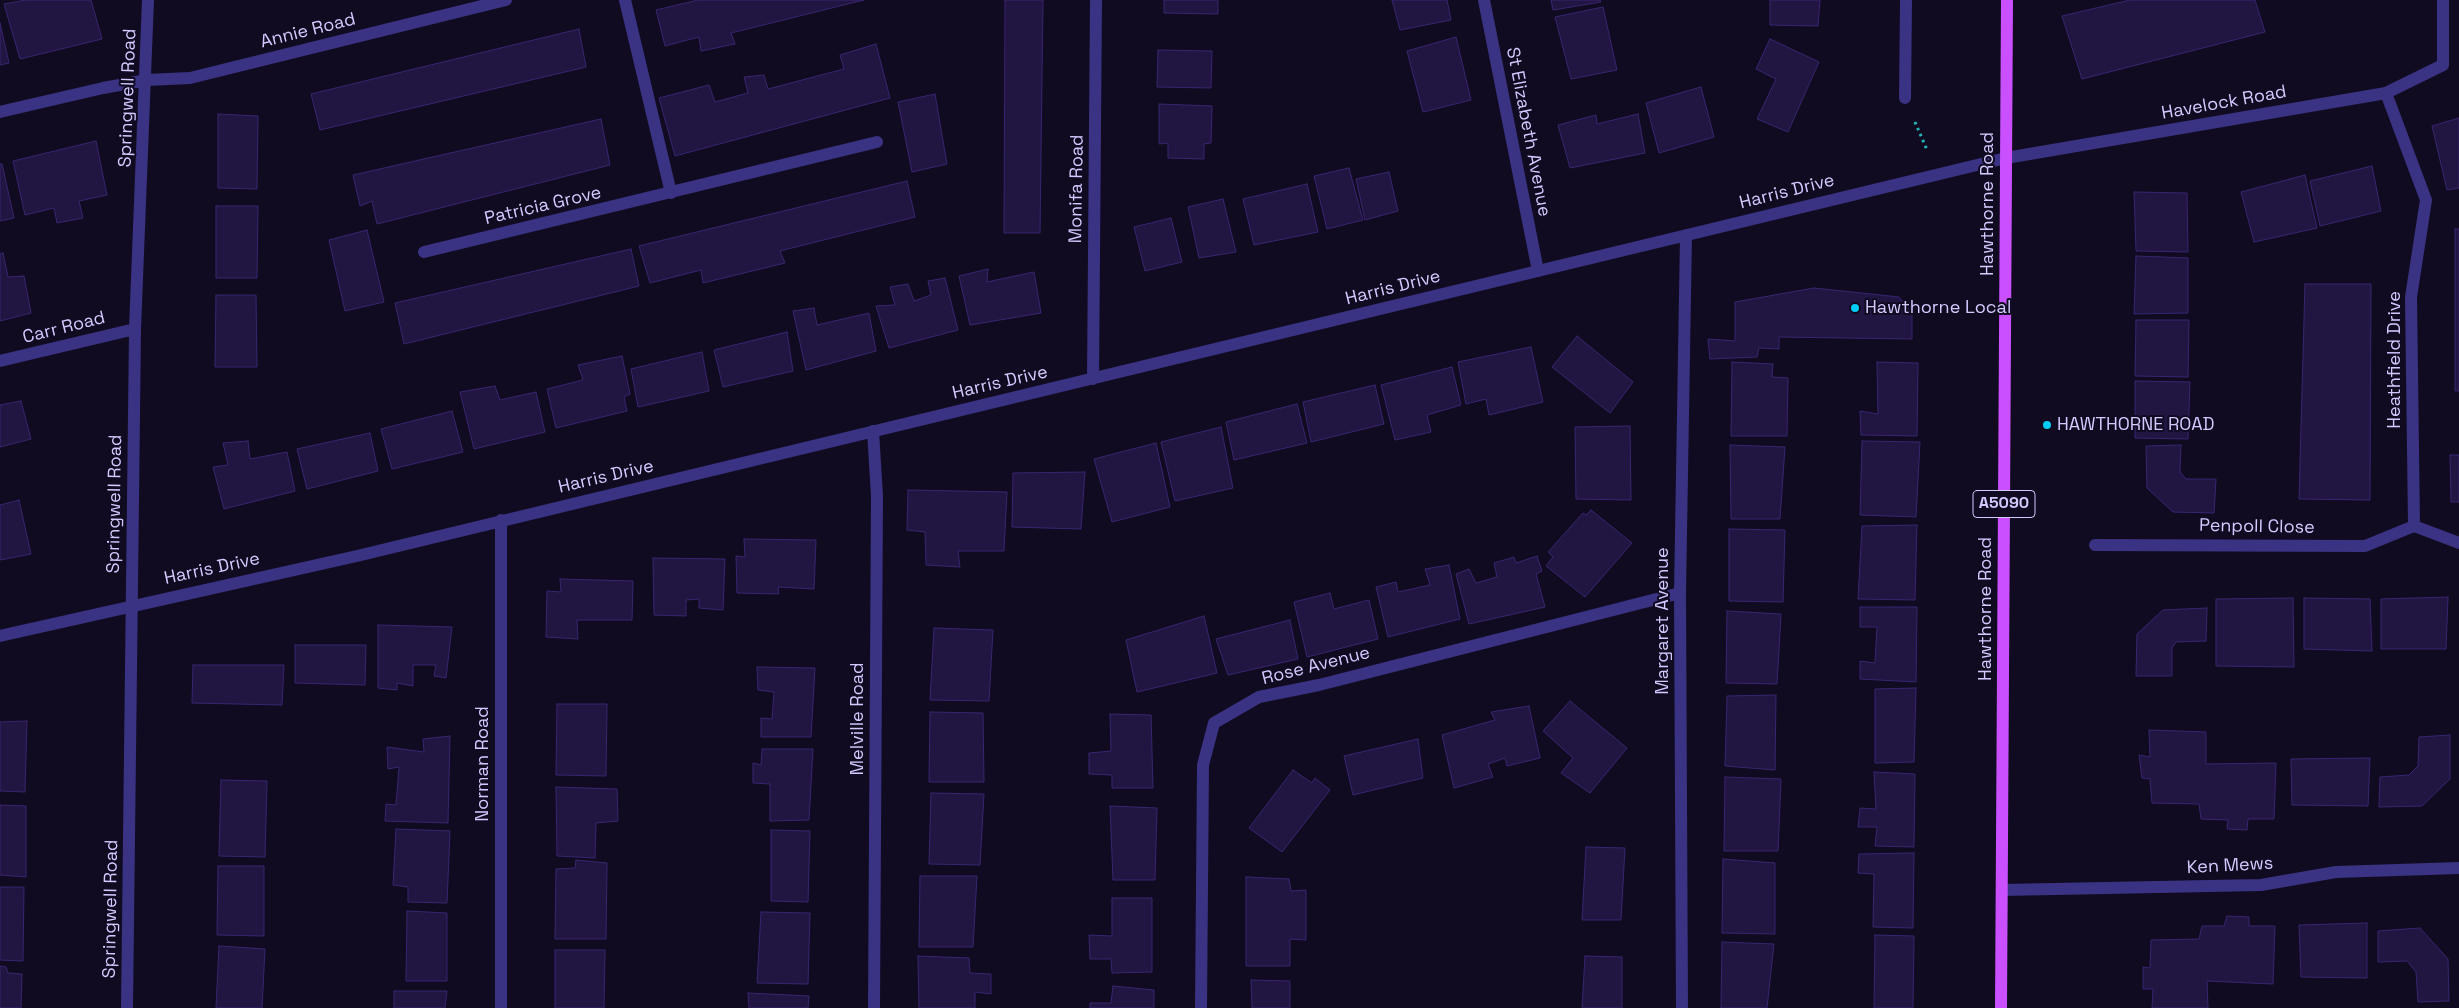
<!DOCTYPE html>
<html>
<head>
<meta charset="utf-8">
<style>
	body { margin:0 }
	canvas { display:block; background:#100b20 }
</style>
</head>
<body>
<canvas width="2459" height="1008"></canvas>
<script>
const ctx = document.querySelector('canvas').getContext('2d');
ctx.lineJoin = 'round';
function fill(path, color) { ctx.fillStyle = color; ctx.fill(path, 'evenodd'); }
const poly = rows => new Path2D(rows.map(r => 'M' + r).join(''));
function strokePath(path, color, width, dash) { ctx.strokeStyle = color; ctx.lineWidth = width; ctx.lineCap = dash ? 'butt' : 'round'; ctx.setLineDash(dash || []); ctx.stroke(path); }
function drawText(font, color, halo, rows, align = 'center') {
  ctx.font = font + ' "Space Grotesk",sans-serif'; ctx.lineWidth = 4; ctx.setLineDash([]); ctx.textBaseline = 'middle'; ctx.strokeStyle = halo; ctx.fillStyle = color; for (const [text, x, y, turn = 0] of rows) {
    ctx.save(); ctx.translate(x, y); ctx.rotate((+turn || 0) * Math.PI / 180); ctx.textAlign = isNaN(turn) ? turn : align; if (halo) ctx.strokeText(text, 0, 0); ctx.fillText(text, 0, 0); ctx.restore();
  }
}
const building = poly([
	[26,0,91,0,102,39,20,59,4,4,26,0],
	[698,0,864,0,731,33,735,44,701,51,699,37,665,46,656,10,698,0],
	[1005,0,1043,0,1040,233,1004,233,1005,0],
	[1164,0,1218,0,1218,14,1164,13,1164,0],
	[1392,0,1447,0,1451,20,1400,30,1392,0],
	[1551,0,1600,0,1601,2,1553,10,1551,0],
	[1770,0,1820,0,1818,26,1770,25,1770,0],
	[2130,0,2255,0,2265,32,2082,79,2062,16,2130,0],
	[1603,7,1617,70,1571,79,1555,17,1603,7],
	[0,23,9,63,0,65,0,23],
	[579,29,586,67,320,130,311,94,579,29],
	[1456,37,1471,100,1423,112,1407,51,1456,37],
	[1770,39,1819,62,1788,132,1757,119,1776,79,1756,69,1770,39],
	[876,44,890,98,675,156,659,98,709,85,715,102,748,93,744,77,764,75,768,89,844,69,840,55,876,44],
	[1158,50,1212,51,1211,88,1157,87,1158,50],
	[1701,87,1714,137,1659,153,1646,103,1701,87],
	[935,94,947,164,912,172,898,102,935,94],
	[1159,104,1212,106,1211,143,1204,144,1204,159,1168,158,1168,143,1159,144,1159,104],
	[218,114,258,116,257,189,218,188,218,114],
	[1638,114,1645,153,1570,168,1558,125,1596,115,1597,124,1638,114],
	[2459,118,2459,188,2447,190,2432,126,2459,118],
	[601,119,610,165,377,224,372,201,360,206,353,175,601,119],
	[96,141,107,195,79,201,83,218,57,223,54,208,25,215,13,161,96,141],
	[0,164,2,164,14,218,0,221,0,164],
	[2372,166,2381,211,2320,226,2310,181,2372,166],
	[1349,168,1363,220,1327,229,1314,176,1349,168],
	[1389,172,1398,211,1365,220,1356,179,1389,172],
	[2305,175,2317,228,2254,242,2241,192,2305,175],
	[907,181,915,217,780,251,785,263,703,283,701,270,650,283,639,246,907,181],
	[1307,184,1318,232,1254,245,1243,199,1307,184],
	[2134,192,2187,193,2188,252,2136,251,2134,192],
	[1223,199,1236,252,1199,258,1188,207,1223,199],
	[216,206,258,206,257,278,216,278,216,206],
	[1171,218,1182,262,1145,271,1134,227,1171,218],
	[2455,229,2459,229,2459,391,2455,391,2455,229],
	[367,230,384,302,345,311,329,240,367,230],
	[631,249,639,286,404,344,395,303,631,249],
	[3,253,8,277,24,276,31,313,0,321,0,254,3,253],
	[2136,256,2188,258,2188,313,2134,314,2136,256],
	[988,269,987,282,1034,272,1041,313,970,325,959,276,988,269],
	[945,278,958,330,889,348,876,306,895,305,890,287,908,284,914,301,931,295,928,281,945,278],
	[2305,284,2371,284,2370,500,2299,499,2305,284],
	[1814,288,1899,297,1912,312,1912,339,1779,337,1779,349,1759,348,1757,357,1710,359,1708,339,1735,341,1735,302,1814,288],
	[216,295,256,295,257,367,215,367,216,295],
	[814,308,817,325,869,313,876,351,806,370,793,311,814,308],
	[2136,320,2189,320,2188,377,2135,376,2136,320],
	[787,332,793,371,723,387,714,350,787,332],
	[1577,336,1633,382,1610,413,1552,367,1577,336],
	[1531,347,1543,402,1489,415,1486,399,1466,404,1458,362,1531,347],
	[702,352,709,391,638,407,631,369,702,352],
	[622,356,630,394,624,397,627,411,556,428,547,389,583,380,578,365,622,356],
	[1732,362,1773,364,1772,377,1788,378,1787,436,1731,436,1732,362],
	[1877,362,1918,363,1917,436,1861,435,1860,411,1878,414,1877,362],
	[1452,367,1461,405,1427,415,1431,432,1395,440,1381,385,1452,367],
	[2135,381,2190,382,2188,439,2135,438,2135,381],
	[1375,385,1384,424,1311,442,1303,402,1375,385],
	[495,386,500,400,536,392,545,432,474,449,460,392,495,386],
	[21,401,31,439,0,447,0,405,21,401],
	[1297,404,1307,443,1234,460,1226,422,1297,404],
	[452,411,463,452,392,469,381,429,452,411],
	[1630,426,1631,500,1576,499,1575,427,1630,426],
	[1221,427,1233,488,1175,501,1161,442,1221,427],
	[370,433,378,471,307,489,297,449,370,433],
	[248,441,250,459,287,452,295,491,224,509,213,467,228,465,223,443,248,441],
	[1862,441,1920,442,1916,517,1860,515,1862,441],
	[1156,443,1170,507,1112,522,1094,459,1156,443],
	[1730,445,1785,447,1780,519,1731,519,1730,445],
	[2181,445,2180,472,2186,479,2216,479,2214,513,2173,512,2147,488,2146,446,2181,445],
	[2450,455,2459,455,2459,502,2451,502,2450,455],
	[1085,472,1081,529,1012,527,1013,473,1085,472],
	[908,490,1007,492,1004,551,958,551,960,567,926,565,925,532,907,530,908,490],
	[19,500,31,554,0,560,0,505,19,500],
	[1591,510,1632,543,1585,597,1546,566,1553,557,1548,552,1583,513,1586,515,1591,510],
	[1917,525,1915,600,1858,599,1862,526,1917,525],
	[1729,529,1785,530,1783,602,1729,601,1729,529],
	[744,539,816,540,814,589,778,587,779,594,737,593,736,556,745,557,744,539],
	[1537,556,1542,571,1536,574,1545,607,1469,624,1456,574,1469,569,1476,583,1497,577,1494,563,1514,557,1516,563,1537,556],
	[653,558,725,559,723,610,699,608,699,599,686,600,686,616,654,615,653,558],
	[1449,565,1460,619,1388,637,1376,587,1396,582,1398,592,1430,585,1425,569,1449,565],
	[560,579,633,581,632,620,577,620,578,639,546,637,547,591,561,592,560,579],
	[1330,593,1334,609,1369,600,1378,639,1307,657,1294,602,1330,593],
	[2448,597,2446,649,2381,649,2381,599,2448,597],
	[2293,598,2294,667,2216,666,2216,599,2293,598],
	[2304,598,2370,599,2372,651,2304,649,2304,598],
	[1860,607,1917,607,1916,682,1860,679,1860,661,1875,663,1877,627,1860,627,1860,607],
	[2207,608,2206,641,2176,642,2172,648,2172,676,2136,676,2137,634,2163,610,2207,608],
	[1727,611,1781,614,1777,684,1726,683,1727,611],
	[1204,616,1217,673,1137,692,1126,640,1204,616],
	[1290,620,1298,659,1228,675,1216,639,1290,620],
	[378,625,452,627,446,678,434,676,436,665,413,665,413,686,397,683,397,690,378,688,378,625],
	[934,628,993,630,989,701,930,700,934,628],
	[295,645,366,645,365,685,295,683,295,645],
	[193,665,284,665,282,705,192,703,193,665],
	[757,667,815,668,811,737,761,737,761,718,772,719,774,692,758,690,757,667],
	[1916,688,1914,762,1875,763,1875,689,1916,688],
	[1776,695,1775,770,1725,766,1727,696,1776,695],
	[1570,701,1627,748,1590,793,1561,773,1573,758,1543,731,1570,701],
	[557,704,607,704,606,776,556,775,557,704],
	[1529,706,1540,758,1507,766,1505,758,1488,764,1493,777,1454,788,1442,735,1495,720,1491,712,1529,706],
	[930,712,983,713,984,782,929,782,930,712],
	[1110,714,1151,715,1153,788,1112,788,1112,775,1089,774,1089,753,1111,751,1110,714],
	[27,721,25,792,0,791,0,722,27,721],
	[2149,730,2206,732,2206,764,2276,763,2274,819,2248,819,2247,830,2227,829,2228,820,2201,819,2199,804,2152,803,2150,779,2142,778,2139,755,2150,757,2149,730],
	[2450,735,2450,779,2422,806,2379,807,2380,777,2409,775,2418,766,2419,737,2450,735],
	[450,736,448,823,385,821,386,804,396,805,399,767,388,769,387,747,424,752,423,739,450,736],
	[1418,739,1423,778,1353,795,1344,756,1418,739],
	[762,749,813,749,809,820,770,821,770,784,753,783,753,763,761,765,762,749],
	[2370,758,2368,806,2292,805,2291,759,2370,758],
	[1293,770,1312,783,1315,778,1330,790,1282,852,1249,828,1293,770],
	[1874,772,1915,774,1914,847,1875,846,1877,827,1858,827,1860,808,1876,809,1874,772],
	[1725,777,1781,779,1778,851,1724,851,1725,777],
	[221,780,267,781,265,857,219,856,221,780],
	[556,787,617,789,618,821,596,823,595,858,557,856,556,787],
	[931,793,984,794,980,865,929,864,931,793],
	[0,805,26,806,26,877,0,875,0,805],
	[1110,806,1157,808,1155,880,1113,880,1110,806],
	[396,829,450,831,447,903,408,902,408,887,393,885,396,829],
	[771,830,810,831,808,902,771,901,771,830],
	[1586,847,1625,848,1621,920,1582,920,1586,847],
	[1914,853,1913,928,1873,927,1874,874,1858,873,1859,854,1914,853],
	[1723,859,1775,863,1775,934,1722,933,1723,859],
	[576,860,607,863,606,939,555,939,556,869,575,868,576,860],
	[218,866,264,866,264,936,217,935,218,866],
	[920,876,977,876,973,947,919,947,920,876],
	[1246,877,1289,879,1291,891,1306,890,1306,940,1290,939,1290,966,1246,966,1246,877],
	[0,887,24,887,23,961,0,960,0,887],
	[1112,898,1152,898,1152,972,1112,973,1111,959,1090,959,1089,935,1112,936,1112,898],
	[407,911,447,913,447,981,406,981,407,911],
	[761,912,810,913,808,984,757,983,761,912],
	[2227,916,2249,917,2249,926,2275,926,2273,984,2207,981,2208,1008,2152,1008,2153,989,2143,989,2143,967,2150,968,2151,940,2199,939,2202,926,2224,926,2227,916],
	[2367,923,2367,978,2301,977,2299,925,2367,923],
	[2420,928,2448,959,2449,1001,2418,1002,2416,972,2407,961,2378,962,2378,931,2420,928],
	[1875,935,1914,936,1913,1008,1874,1008,1875,935],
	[1722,942,1774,944,1767,1008,1721,1008,1722,942],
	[219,946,265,949,262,1008,216,1008,219,946],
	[555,950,605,950,604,1008,555,1008,555,950],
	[918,956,969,958,970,973,991,974,991,994,975,992,975,1008,919,1008,918,956],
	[1585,956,1622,957,1622,1008,1582,1008,1585,956],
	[0,966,6,967,8,973,22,974,21,1008,0,1008,0,966],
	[1251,980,1290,981,1290,1008,1252,1008,1251,980],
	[1113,986,1154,990,1154,1008,1090,1008,1090,1003,1111,1003,1113,986],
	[394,991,447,991,445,1008,394,1008,394,991],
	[748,993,809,996,808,1008,749,1008,748,993]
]);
fill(building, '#211542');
strokePath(building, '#392570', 1);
strokePath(poly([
	[1915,122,1927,150]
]), '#24b7b9', 3, [2.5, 4]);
strokePath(poly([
	[625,0,671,193],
	[1484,0,1538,271],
	[2386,93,2426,200,2411,297,2414,526,2459,543],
	[1905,98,1906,0],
	[0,112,103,88,147,80,190,78,506,0],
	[424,252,877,142],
	[0,361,135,329],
	[1093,379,1096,0],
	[873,431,877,496,874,1008],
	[501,520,501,1008],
	[2095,545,2365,546,2414,526],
	[0,636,357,556,2006,158,2386,93,2443,65,2443,0],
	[2002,890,2261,885,2336,872,2459,868],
	[127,1008,135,329,148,0],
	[1201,1008,1203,765,1214,723,1259,697,1319,685,1680,593],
	[1682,1008,1680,593,1686,235]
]), '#3a3282', 12);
strokePath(poly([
	[2001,1008,2007,0]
]), '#ca50ff', 12);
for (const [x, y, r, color] of [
	[1855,308,5,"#00cbf4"],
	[2047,425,5,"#00cbf4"]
]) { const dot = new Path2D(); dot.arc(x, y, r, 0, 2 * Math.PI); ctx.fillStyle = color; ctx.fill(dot); strokePath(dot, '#100b20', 2); }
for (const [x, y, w] of [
	[2004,504,62]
]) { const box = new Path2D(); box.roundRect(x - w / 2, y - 13.5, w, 27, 4); ctx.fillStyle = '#100b20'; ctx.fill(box); strokePath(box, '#d3c9ff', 1); }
drawText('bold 16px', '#d3c9ff', null, [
	["A5090",2004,504]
]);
drawText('18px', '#d3c9ff', '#100b20', [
	["Annie Road",308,31,-14],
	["Springwell Road",128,98,-88],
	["Havelock Road",2224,103,-10],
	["St Elizabeth Avenue",1528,132,79],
	["Monifa Road",1077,189,-89],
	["Harris Drive",1787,192,-14],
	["Hawthorne Road",1988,204,-90],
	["Patricia Grove",543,206,-13],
	["Harris Drive",1393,288,-14],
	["Carr Road",64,328,-14],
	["Heathfield Drive",2395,360,-90],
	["Harris Drive",1000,383,-13],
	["Harris Drive",606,477,-13],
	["Springwell Road",115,504,-89],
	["Penpoll Close",2257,527,1],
	["Harris Drive",212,569,-12],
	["Hawthorne Road",1986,609,-90],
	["Margaret Avenue",1663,621,-90],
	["Rose Avenue",1316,666,-14],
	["Melville Road",858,719,-90],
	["Norman Road",483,764,-90],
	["Ken Mews",2230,866,-3],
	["Springwell Road",111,909,-89]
]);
drawText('18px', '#d3c9ff', '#100b20', [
	["Hawthorne Local",1865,308],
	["HAWTHORNE ROAD",2057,425]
], 'left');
</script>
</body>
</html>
